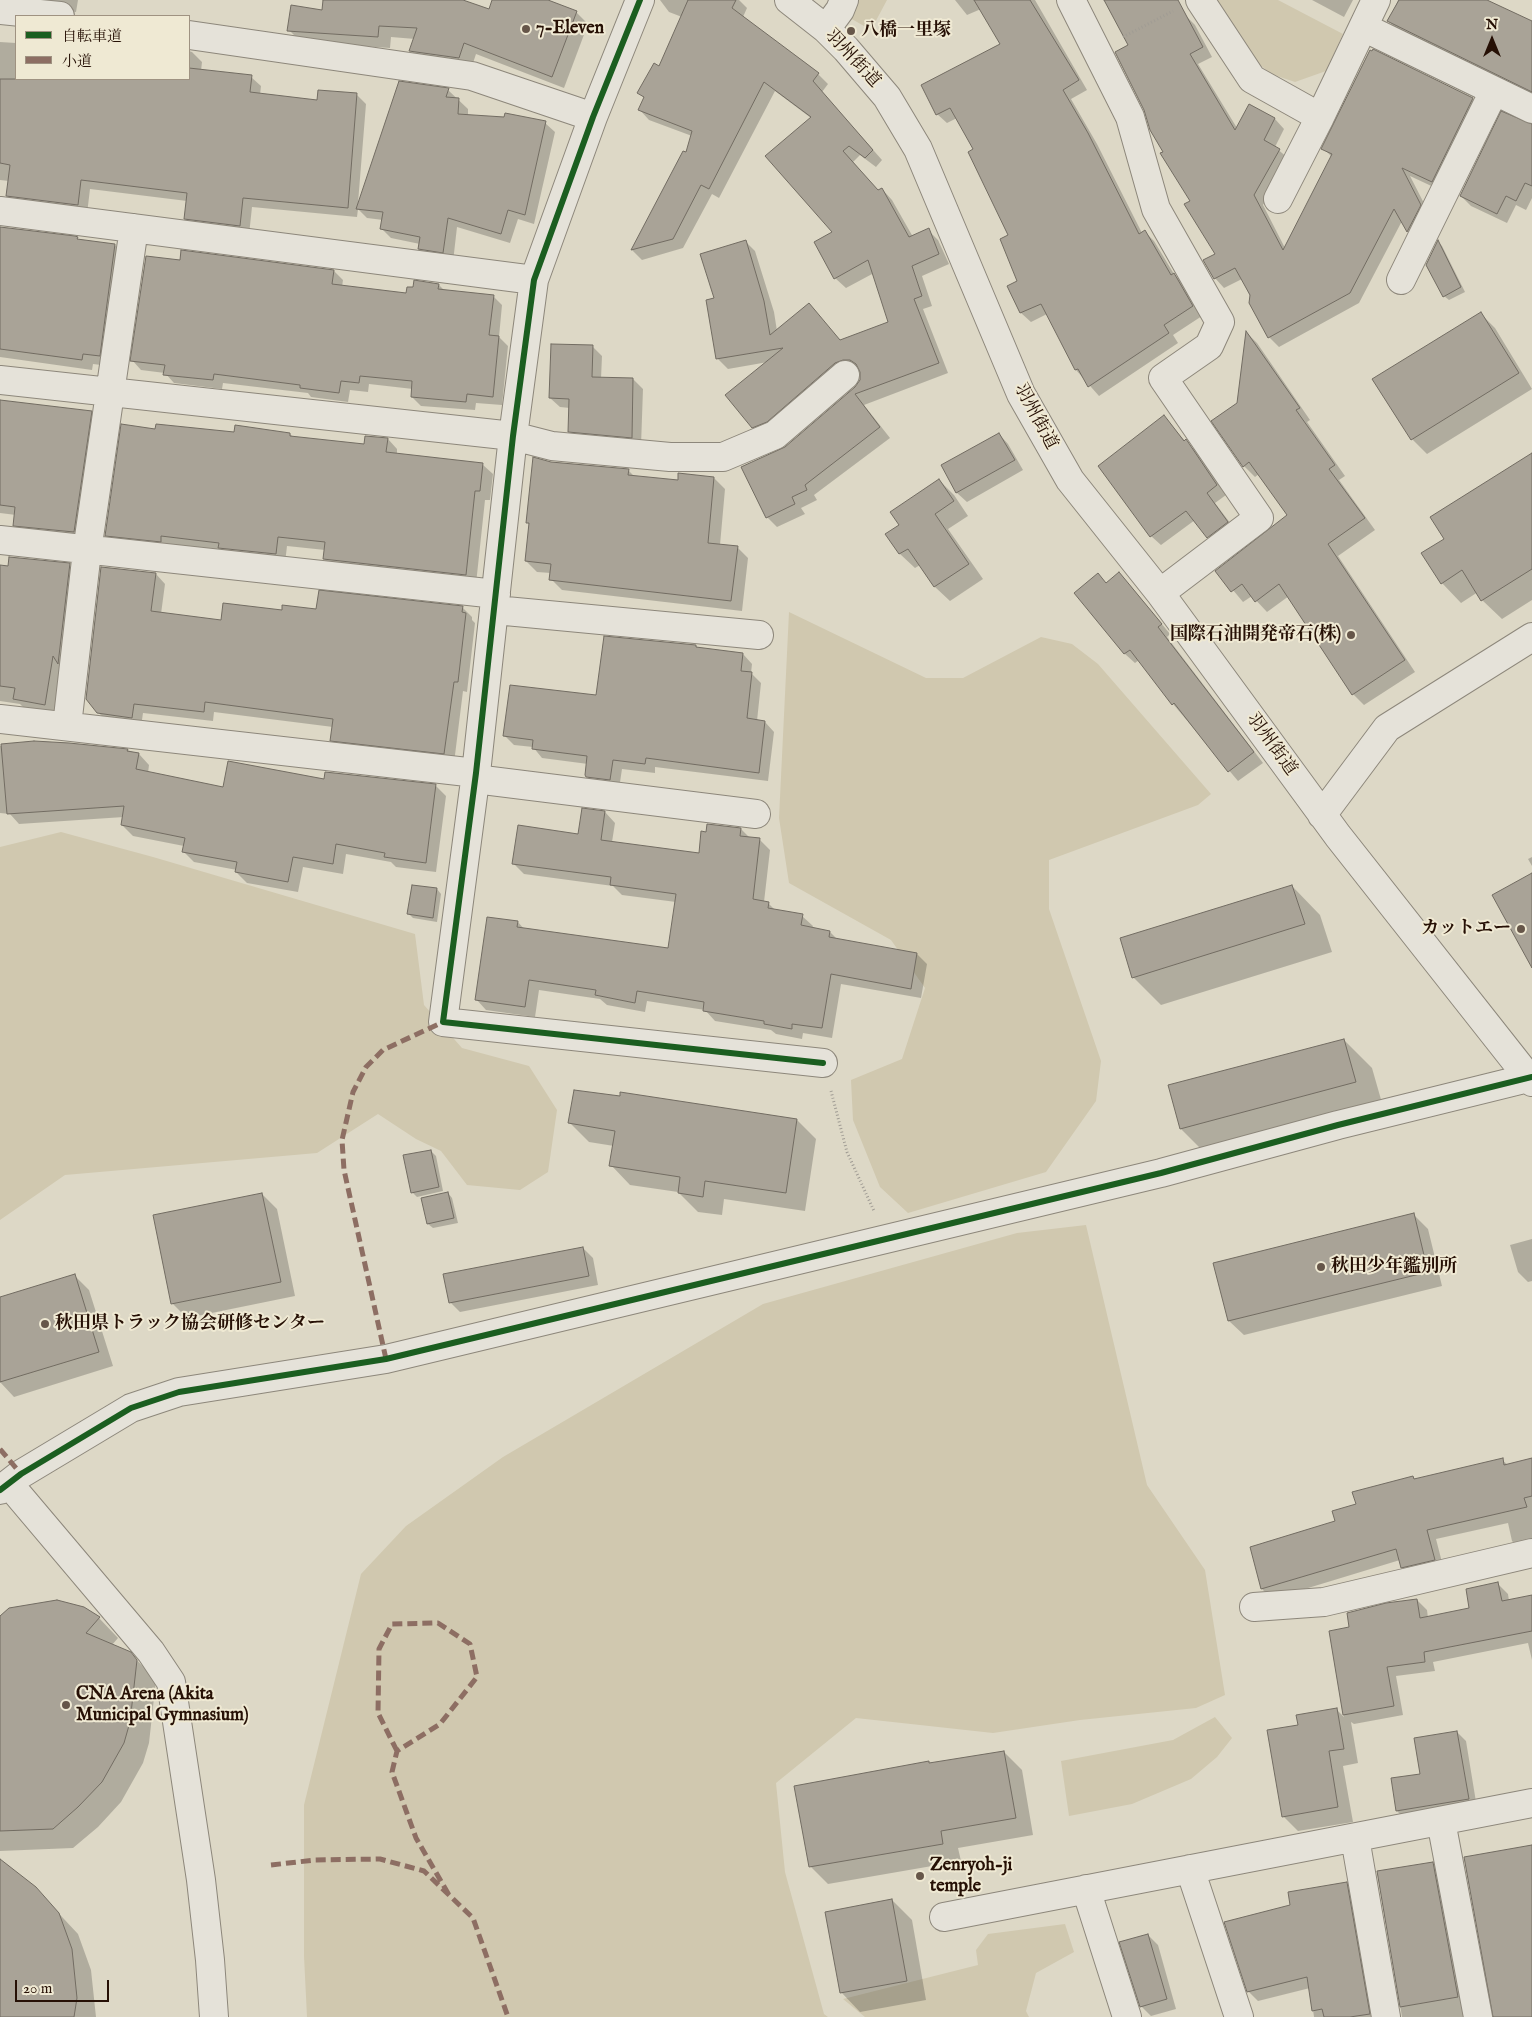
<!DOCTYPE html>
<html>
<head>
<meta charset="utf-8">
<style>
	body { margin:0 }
	#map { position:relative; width:1532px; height:2017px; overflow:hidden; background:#ddd8c6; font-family:"IM FELL English","Noto Serif JP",serif }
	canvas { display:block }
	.legend { position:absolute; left:15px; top:15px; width:175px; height:65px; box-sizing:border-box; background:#efe9d3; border:1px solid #9f9281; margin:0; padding:6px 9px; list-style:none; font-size:15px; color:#261005 }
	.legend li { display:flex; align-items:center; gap:10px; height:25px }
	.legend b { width:25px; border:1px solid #9f9281 }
	.north { position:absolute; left:1467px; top:15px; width:50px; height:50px; -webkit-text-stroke:4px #efe9d3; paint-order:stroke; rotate:0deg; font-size:14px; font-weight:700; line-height:20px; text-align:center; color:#261005 }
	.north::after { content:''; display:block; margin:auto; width:18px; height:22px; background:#261005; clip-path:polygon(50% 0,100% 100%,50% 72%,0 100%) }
	.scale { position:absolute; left:15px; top:1980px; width:94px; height:22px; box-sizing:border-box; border:2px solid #261005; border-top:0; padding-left:6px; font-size:15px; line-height:18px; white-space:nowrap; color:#261005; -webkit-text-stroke:4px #efe9d3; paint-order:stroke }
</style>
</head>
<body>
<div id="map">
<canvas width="1532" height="2017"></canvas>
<ul class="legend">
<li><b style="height:6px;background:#1b5e20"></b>自転車道</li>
<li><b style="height:6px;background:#8d6e63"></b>小道</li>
</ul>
<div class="north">N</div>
<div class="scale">20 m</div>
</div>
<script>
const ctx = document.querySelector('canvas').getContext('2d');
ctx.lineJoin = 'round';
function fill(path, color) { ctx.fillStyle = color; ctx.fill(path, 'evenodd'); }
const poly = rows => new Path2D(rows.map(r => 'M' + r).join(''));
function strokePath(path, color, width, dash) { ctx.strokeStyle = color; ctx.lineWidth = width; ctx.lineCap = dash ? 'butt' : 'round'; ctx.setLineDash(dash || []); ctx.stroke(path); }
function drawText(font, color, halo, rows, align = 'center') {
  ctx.font = font + ' "IM FELL English","Noto Serif JP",serif'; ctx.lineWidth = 4; ctx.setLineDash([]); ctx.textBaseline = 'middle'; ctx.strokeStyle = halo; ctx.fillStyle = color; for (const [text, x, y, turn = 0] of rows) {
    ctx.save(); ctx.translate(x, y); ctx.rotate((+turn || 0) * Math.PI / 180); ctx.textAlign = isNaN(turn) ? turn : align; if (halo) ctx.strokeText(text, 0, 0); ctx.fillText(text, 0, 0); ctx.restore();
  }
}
fill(poly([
	[850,0,887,0,871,30,843,14],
	[1216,0,1278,0,1343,34,1326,71,1295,82,1271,74,1240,48],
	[789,612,926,678,963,678,1041,637,1072,644,1098,664,1211,794,1198,805,1049,860,1049,909,1101,1061,1096,1101,1046,1172,908,1213,880,1187,853,1120,851,1080,902,1059,925,988,891,940,789,883,779,818],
	[61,832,153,857,415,934,424,1005,462,1048,529,1066,557,1110,548,1172,520,1190,467,1185,441,1151,416,1139,378,1114,317,1153,65,1175,0,1220,0,847],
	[1086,1225,1147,1485,1205,1570,1225,1695,1196,1708,1080,1720,993,1733,856,1718,776,1783,785,1872,824,2014,828,2017,307,2017,304,1956,304,1805,361,1574,406,1526,503,1457,763,1304,1017,1233],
	[1215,1717,1232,1738,1217,1757,1191,1779,1132,1804,1069,1816,1061,1761,1173,1740],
	[1065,1924,1074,1952,1036,1973,1026,2011,1029,2017,865,2017,843,1999,978,1965,976,1950,988,1934]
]), '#d0c8af');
fill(poly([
	[35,0,78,0,76,12,42,7],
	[324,0,459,0,490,10,494,0,544,0,576,12,588,24,564,88,476,54,471,69,422,62,411,51,415,39,391,37,390,48,301,42,289,30,323,11],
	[660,0,739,0,747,8,743,17,818,74,828,84,822,92,882,160,876,167,860,155,853,162,878,191,882,189,892,200,913,237,928,230,938,240,949,264,922,276,932,306,923,309,948,373,864,405,890,438,814,495,817,500,801,508,805,514,777,527,767,517,786,448,856,388,861,380,861,370,853,369,763,437,753,427,768,362,728,369,717,358,716,299,745,241,755,251,774,312,777,331,841,341,890,323,874,273,846,288,835,278,834,233,811,118,775,91,719,198,712,194,683,248,642,260,632,250,684,153,687,153,692,136,649,120,639,109,645,99,638,92,659,68,682,17,669,12],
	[955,0,1035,0,1087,90,1071,99,1097,144,1142,233,1145,232,1154,241,1174,274,1184,284,1202,316,1173,335,1178,343,1099,396,1076,370,1047,314,1031,322,1021,313,1009,286,1019,281,1010,236,975,150,957,118,947,123,937,114,1002,44,981,9,967,15],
	[1105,0,1170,0,1195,25,1212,57,1198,64,1237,128,1250,106,1275,119,1284,129,1275,147,1289,159,1263,205,1285,248,1332,157,1323,148,1472,99,1482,109,1442,191,1410,176,1430,215,1417,241,1408,232,1402,221,1359,303,1279,347,1269,337,1242,279,1224,288,1215,278,1217,254,1191,201,1164,152,1130,46],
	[1312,0,1353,0,1344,17],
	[1398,0,1483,0,1532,23,1532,97,1398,31,1389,21],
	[0,42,16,43,16,79,189,79,189,51,192,52,202,62,201,71,251,77,261,86,260,95,318,101,356,94,366,104,358,203,448,90,468,109,468,116,545,123,555,132,534,224,518,219,510,243,457,227,453,262,429,258,419,249,420,244,391,238,381,228,383,220,367,218,358,209,357,217,252,207,249,235,195,228,185,219,187,201,90,189,87,214,17,205,7,196,9,181,0,180],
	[1532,126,1532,198,1526,210,1516,205,1507,223,1471,206,1461,196],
	[0,234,77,238,79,241,115,245,125,256,109,366,93,364,92,370,0,357],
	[1438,242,1442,246,1465,292,1449,300,1444,296],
	[181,262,334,271,343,280,342,287,408,294,439,285,445,291,493,296,502,305,499,337,508,346,502,405,476,403,475,410,421,406,412,397,413,389,369,384,368,392,350,390,348,402,311,397,308,393,223,383,222,389,174,383,165,373,141,370,132,360],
	[1480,313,1495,328,1532,389,1427,454,1412,439],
	[1247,333,1257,343,1310,420,1307,422,1345,476,1339,480,1375,530,1338,556,1415,672,1364,705,1353,694,1289,596,1267,612,1252,596,1243,602,1217,571,1289,516,1259,474,1255,477,1244,466,1238,403],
	[592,346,602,356,601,379,633,379,643,389,641,446,579,441,569,431,570,408,560,407,550,398],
	[0,401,91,412,101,422,84,542,25,535,14,525,16,515,0,513],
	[1164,417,1185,441,1195,450,1226,495,1215,503,1237,532,1217,546,1195,520,1161,545,1151,536],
	[156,430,290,434,294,438,365,445,388,439,397,449,397,454,483,465,493,474,490,500,485,500,476,584,334,569,324,559,325,550,287,546,285,563,116,545,106,535],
	[999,434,1008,444,1023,470,967,502,957,493,942,466],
	[1532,455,1532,600,1502,619,1482,600,1478,592,1461,603,1442,583],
	[550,463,628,470,635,477,679,482,714,478,725,489,720,545,737,547,748,558,742,611,562,590,551,579,551,573,537,572,526,561,530,525,527,522],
	[939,480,954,495,968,516,948,529,983,579,950,601,935,587,920,565,915,568,900,554,887,534,900,525],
	[69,565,79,575,55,714,25,709,20,704,0,701,0,566],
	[156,574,165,584,161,614,222,621,283,611,462,607,472,617,472,620,475,623,467,692,463,691,454,763,341,750,331,740,333,727,214,712,213,721,143,713,141,727,108,723,98,712],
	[1098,574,1107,584,1119,574,1129,584,1170,634,1167,637,1263,763,1238,781,1173,704,1139,660,1135,663,1125,654,1076,593],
	[696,646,698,648,743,654,752,664,751,673,761,683,757,721,765,722,774,732,768,781,655,767,655,773,622,769,619,789,597,786,586,775,588,764,542,758,533,747,514,745,505,736,596,698],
	[34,742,127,750,139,754,149,765,148,773,224,789,325,780,435,785,446,796,436,872,396,867,391,862,346,854,343,874,303,867,298,892,247,883,236,872,237,870,194,862,183,851,184,846,133,836,122,825,124,817,19,824,10,814,0,813,0,746],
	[583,809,605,812,615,823,612,842,700,854,741,829,750,838,760,840,770,850,764,902,768,903,776,911,802,916,813,926,812,929,830,932,838,940,917,954,927,964,921,998,841,984,832,1038,803,1033,802,1039,776,1034,771,1030,715,1021,705,1010,647,1001,645,1012,607,1005,600,999,539,990,535,1017,486,1010,476,999,518,922,524,929,669,950,676,902,622,895,613,886,524,874,513,863,579,835],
	[1532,857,1532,866,1528,859],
	[413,886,437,889,441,894,437,922,413,918,408,913],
	[1292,886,1320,915,1332,952,1161,1005,1133,977],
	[1344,1040,1372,1068,1384,1110,1209,1157,1181,1129,1170,1086],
	[797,1120,816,1139,805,1211,724,1199,722,1215,698,1212,678,1192,630,1185,611,1165,614,1146,589,1142,570,1123],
	[431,1151,436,1156,443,1191,417,1197,412,1192],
	[448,1193,452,1198,458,1223,433,1228,428,1224,422,1199],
	[262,1194,277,1209,295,1296,187,1318,172,1303],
	[1413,1214,1428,1229,1442,1286,1244,1335,1229,1321],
	[1532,1239,1532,1281,1528,1282,1518,1272,1510,1245],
	[583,1248,593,1258,598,1285,460,1312,450,1302],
	[74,1275,89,1290,113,1366,14,1397,0,1382,0,1298],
	[1532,1459,1532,1549,1522,1551,1512,1541,1508,1523,1436,1539,1444,1570,1412,1577,1402,1567,1400,1560,1272,1599,1262,1589,1251,1548,1337,1522,1358,1505,1413,1477,1415,1480,1502,1460,1508,1465],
	[1498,1584,1508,1594,1509,1601,1532,1596,1532,1660,1528,1643,1433,1662,1435,1671,1396,1676,1403,1715,1354,1724,1351,1722,1358,1763,1343,1766,1353,1822,1298,1831,1284,1817,1299,1726,1337,1710,1344,1717,1330,1632,1350,1628,1417,1600,1427,1610,1428,1618,1471,1609],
	[84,1608,99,1618,118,1638,112,1645,130,1653,156,1680,149,1743,143,1763,121,1802,98,1827,73,1848,0,1851,0,1617],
	[1457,1732,1466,1741,1477,1808,1406,1820,1397,1811,1422,1775],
	[1004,1752,1022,1770,1033,1835,958,1848,961,1861,828,1884,810,1866,930,1764],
	[0,1861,35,1888,78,1934,91,1970,96,2017,0,2017],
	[1432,1863,1442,1873,1469,2017,1402,2017,1378,1872],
	[1346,1883,1356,1893,1378,2017,1314,2017,1310,1988,1258,2001,1248,1991,1292,1906],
	[892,1900,912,1920,926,2000,860,2012,841,1992],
	[1148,1935,1158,1945,1176,2009,1151,2016,1141,2006]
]), '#0003');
const building = poly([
	[323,0,463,0,489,9,492,0,548,0,577,11,552,77,464,43,459,58,409,51,417,28,379,26,378,37,287,31,291,5,322,10,323,0],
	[688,0,736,0,732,8,819,73,813,81,873,150,865,158,849,146,843,151,878,190,882,188,909,237,929,228,939,254,912,266,922,296,914,299,939,363,855,394,880,427,805,485,807,490,792,497,795,504,766,518,741,467,785,447,855,387,860,380,860,372,856,364,850,360,843,360,835,363,767,422,752,428,725,395,783,348,716,359,706,300,714,298,700,254,746,240,764,301,770,335,809,303,840,340,888,322,868,260,834,279,814,242,832,232,765,156,811,117,764,82,709,189,701,185,673,239,631,250,683,151,686,152,692,131,638,110,644,97,637,93,654,63,659,66,688,0],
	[974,0,1030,0,1079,80,1063,90,1088,133,1139,234,1145,230,1171,275,1174,273,1193,306,1164,325,1169,333,1088,387,1078,369,1075,370,1041,304,1020,313,1007,286,1017,281,1000,239,1008,235,968,152,973,149,950,108,936,115,921,85,1000,44,974,0],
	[1104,0,1178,0,1203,47,1190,54,1235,130,1249,104,1275,118,1264,140,1280,149,1254,195,1283,250,1332,154,1321,149,1370,50,1372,51,1373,49,1473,98,1432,182,1402,168,1421,205,1407,232,1394,209,1350,293,1268,338,1249,303,1250,295,1235,268,1214,279,1203,260,1215,254,1184,204,1190,201,1160,153,1163,152,1150,130,1144,110,1115,52,1128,45,1104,0],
	[1399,0,1487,0,1532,21,1532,92,1387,21,1399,0],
	[189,68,252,75,250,92,317,100,318,90,357,93,348,208,243,198,240,226,184,219,187,193,81,180,78,205,6,196,10,165,0,163,0,79,189,79,189,68],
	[399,81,449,88,446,97,459,98,458,114,504,117,505,113,546,121,525,215,508,210,501,234,448,218,443,253,418,249,420,237,380,229,383,212,356,209,399,81],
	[1501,111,1532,124,1532,186,1525,183,1516,201,1506,196,1497,214,1460,196,1501,111],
	[0,227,75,236,78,237,77,239,115,244,100,356,83,354,82,360,0,349,0,227],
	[1438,240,1461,287,1443,297,1426,265,1438,240],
	[181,250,334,270,332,284,406,293,407,287,413,287,414,280,439,284,438,289,494,295,489,335,499,336,493,397,467,394,466,402,411,397,412,381,360,376,359,383,341,381,339,393,300,388,300,385,214,374,213,380,163,375,165,365,130,361,146,256,180,260,181,250],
	[1481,312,1519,373,1411,440,1372,379,1481,312],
	[1246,331,1300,408,1296,410,1335,465,1329,469,1365,518,1328,544,1405,660,1352,695,1279,584,1255,602,1242,584,1231,592,1215,571,1287,515,1249,462,1243,467,1211,421,1237,403,1246,331],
	[551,344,593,345,592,377,633,378,632,438,568,432,569,399,549,398,551,344],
	[0,400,92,411,74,532,13,526,15,507,0,505,0,400],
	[1164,415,1184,441,1186,439,1217,485,1207,493,1228,522,1207,538,1186,511,1150,537,1098,466,1164,415],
	[121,424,155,429,156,424,234,432,235,425,290,433,290,436,364,444,365,436,388,438,386,452,483,463,480,491,475,491,466,575,323,559,325,542,278,537,276,554,218,548,219,543,161,536,161,542,105,536,121,424],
	[999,433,1015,460,956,493,941,465,999,433],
	[1532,453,1532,569,1481,601,1462,570,1441,584,1421,553,1444,539,1430,517,1532,453],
	[533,457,551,462,629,469,628,475,678,480,678,473,714,477,708,543,738,546,731,601,549,580,551,564,525,561,529,523,526,523,533,457],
	[939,479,954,501,935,514,969,564,934,587,908,549,899,554,885,534,899,525,890,512,939,479],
	[9,557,70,563,58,664,53,656,45,705,13,699,15,688,0,686,0,565,8,566,9,557],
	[101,567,156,573,151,611,221,620,223,603,282,610,282,605,316,609,319,590,463,606,462,612,466,613,458,682,454,682,444,754,330,741,333,719,205,702,204,712,134,704,132,718,97,713,86,699,101,567],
	[1119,572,1162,624,1158,627,1254,752,1228,772,1174,703,1172,705,1130,650,1124,654,1074,593,1098,573,1106,583,1119,572],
	[604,636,696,645,696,647,743,653,741,671,752,672,747,718,765,721,759,773,646,758,645,764,613,760,610,780,586,777,585,775,587,756,532,749,533,740,503,736,510,685,596,695,604,636],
	[34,741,69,743,128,749,127,751,139,753,136,769,223,787,228,761,324,779,325,772,436,784,426,863,384,857,385,853,336,844,333,864,293,857,288,882,235,872,237,862,182,852,185,838,121,825,124,806,7,814,1,744,34,741],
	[582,808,605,811,601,840,699,853,701,831,706,832,707,824,741,828,740,836,760,838,753,899,769,902,768,908,803,914,801,925,830,931,829,937,917,953,911,989,831,974,822,1028,792,1024,792,1029,764,1024,764,1021,703,1011,704,1002,637,991,635,1003,595,995,596,990,529,980,525,1007,475,1000,487,917,518,921,517,927,668,948,676,894,610,885,611,877,512,864,518,825,578,834,582,808],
	[1532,873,1532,968,1492,895,1532,873],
	[412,885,437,888,433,918,407,914,412,885],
	[1292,885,1305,924,1132,978,1120,938,1292,885],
	[1344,1039,1356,1082,1180,1129,1168,1085,1344,1039],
	[574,1090,620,1096,620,1092,797,1119,786,1193,705,1181,703,1197,678,1193,680,1177,609,1166,615,1131,568,1123,574,1090],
	[431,1150,439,1187,411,1193,403,1155,431,1150],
	[448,1192,454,1218,427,1224,421,1198,448,1192],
	[262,1193,281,1282,171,1304,153,1215,262,1193],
	[1414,1213,1428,1272,1228,1321,1213,1263,1414,1213],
	[583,1247,589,1276,449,1303,443,1274,583,1247],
	[75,1274,99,1352,0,1382,0,1297,75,1274],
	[1503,1458,1504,1465,1532,1458,1532,1496,1524,1498,1527,1507,1427,1530,1435,1560,1401,1568,1396,1549,1261,1589,1250,1547,1335,1521,1332,1511,1356,1504,1352,1492,1413,1476,1414,1479,1503,1458],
	[1498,1582,1502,1601,1532,1595,1532,1631,1424,1652,1425,1662,1387,1667,1394,1706,1343,1715,1329,1631,1349,1627,1347,1613,1386,1603,1417,1599,1420,1618,1469,1608,1466,1589,1498,1582],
	[57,1600,84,1607,100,1617,86,1633,131,1652,137,1660,130,1722,124,1743,102,1782,78,1807,53,1829,0,1831,0,1616,9,1608,57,1600],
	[1337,1708,1344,1749,1329,1751,1338,1807,1282,1817,1267,1730,1298,1725,1296,1715,1337,1708],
	[1457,1731,1469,1799,1396,1811,1391,1778,1420,1774,1414,1738,1457,1731],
	[1004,1751,1016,1818,941,1831,943,1844,809,1867,794,1786,929,1761,929,1763,1004,1751],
	[1532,1845,1532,2017,1493,2017,1464,1857,1532,1845],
	[0,1859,36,1887,59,1913,72,1949,77,1998,74,2017,0,2017,0,1859],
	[1433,1862,1458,1997,1400,2007,1377,1871,1433,1862],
	[1347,1882,1370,2014,1350,2017,1324,2017,1322,2009,1312,2011,1307,1977,1247,1992,1224,1922,1290,1905,1288,1892,1347,1882],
	[892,1899,907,1981,840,1993,825,1912,892,1899],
	[1148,1934,1167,1999,1140,2007,1119,1942,1148,1934]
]);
fill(building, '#a9a397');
strokePath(building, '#726c62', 1);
const minor = poly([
	[640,0,593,117,534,280,513,436,476,773,443,1022,823,1063],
	[789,0,826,29,846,49,887,97,918,149,1021,394,1070,480,1160,593,1338,836,1532,1082],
	[1071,0,1130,117,1156,209,1220,322,1209,346,1163,378,1259,518,1160,593],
	[1200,0,1252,79,1320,117],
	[0,10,60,16],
	[1363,27,1532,109],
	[826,29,840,10,844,0],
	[189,35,472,76,593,117],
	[1278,199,1320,117,1376,0],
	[0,211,534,280],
	[1401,280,1494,91],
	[0,380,513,436,552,446,670,457,723,457,775,435,845,375],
	[0,540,496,594],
	[495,610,759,635],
	[0,719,476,773],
	[67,726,87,551,134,228],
	[475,779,756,814],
	[1322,815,1387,728,1532,637],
	[9,1484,151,1652,171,1682,201,1880,210,1960,214,2017],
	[0,1490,21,1474,131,1408,179,1392,386,1359,1161,1173,1338,1125,1532,1077],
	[1254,1607,1324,1602,1532,1553],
	[1441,1821,1478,2017],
	[1355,1838,1386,2017],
	[1190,1869,1239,2017],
	[1086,1889,1127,2017],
	[944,1917,1532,1803]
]);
strokePath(minor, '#8d877b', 30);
strokePath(poly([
	[1123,37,1173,11],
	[831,1091,847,1152,874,1211]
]), '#a09c94', 3, [1, 2.5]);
strokePath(minor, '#e5e2d9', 28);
strokePath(poly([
	[386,1359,344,1170,342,1140,353,1092,366,1067,383,1050,443,1022],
	[0,1449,21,1474],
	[397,1751,378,1713,379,1649,392,1624,438,1623,470,1644,477,1677,440,1724,397,1751,392,1772,416,1838,449,1895],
	[271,1865,315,1860,380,1859,424,1871,473,1918,508,2017]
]), '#8d6e63', 5, [10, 5]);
strokePath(poly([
	[640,0,593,117,534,280,513,436,476,773,443,1022,823,1063],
	[0,1490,21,1474,131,1408,179,1392,386,1359,1161,1173,1338,1125,1532,1077]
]), '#1b5e20', 6);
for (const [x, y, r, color] of [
	[526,29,5,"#665649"],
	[851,31,5,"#665649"],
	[1351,635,5,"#665649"],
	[1521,929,5,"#665649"],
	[1321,1267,5,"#665649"],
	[45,1324,5,"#665649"],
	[66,1705,5,"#665649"],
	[920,1876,5,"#665649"]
]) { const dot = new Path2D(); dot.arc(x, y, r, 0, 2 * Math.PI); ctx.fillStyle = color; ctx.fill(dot); strokePath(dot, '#efe9d3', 2); }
drawText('bold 18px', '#261005', '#efe9d3', [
	["7-Eleven",536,29],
	["八橋一里塚",861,31],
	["国際石油開発帝石(株)",1341,635,"right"],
	["カットエー",1511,929,"right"],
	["秋田少年鑑別所",1331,1267],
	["秋田県トラック協会研修センター",55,1324],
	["CNA Arena (Akita",76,1695],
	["Municipal Gymnasium)",76,1716],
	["Zenryoh-ji",930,1866],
	["temple",930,1887]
], 'left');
drawText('18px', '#261005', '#efe9d3', [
	["羽州街道",852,59,47],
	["羽州街道",1035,417,62],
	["羽州街道",1271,745,54]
]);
</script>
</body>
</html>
